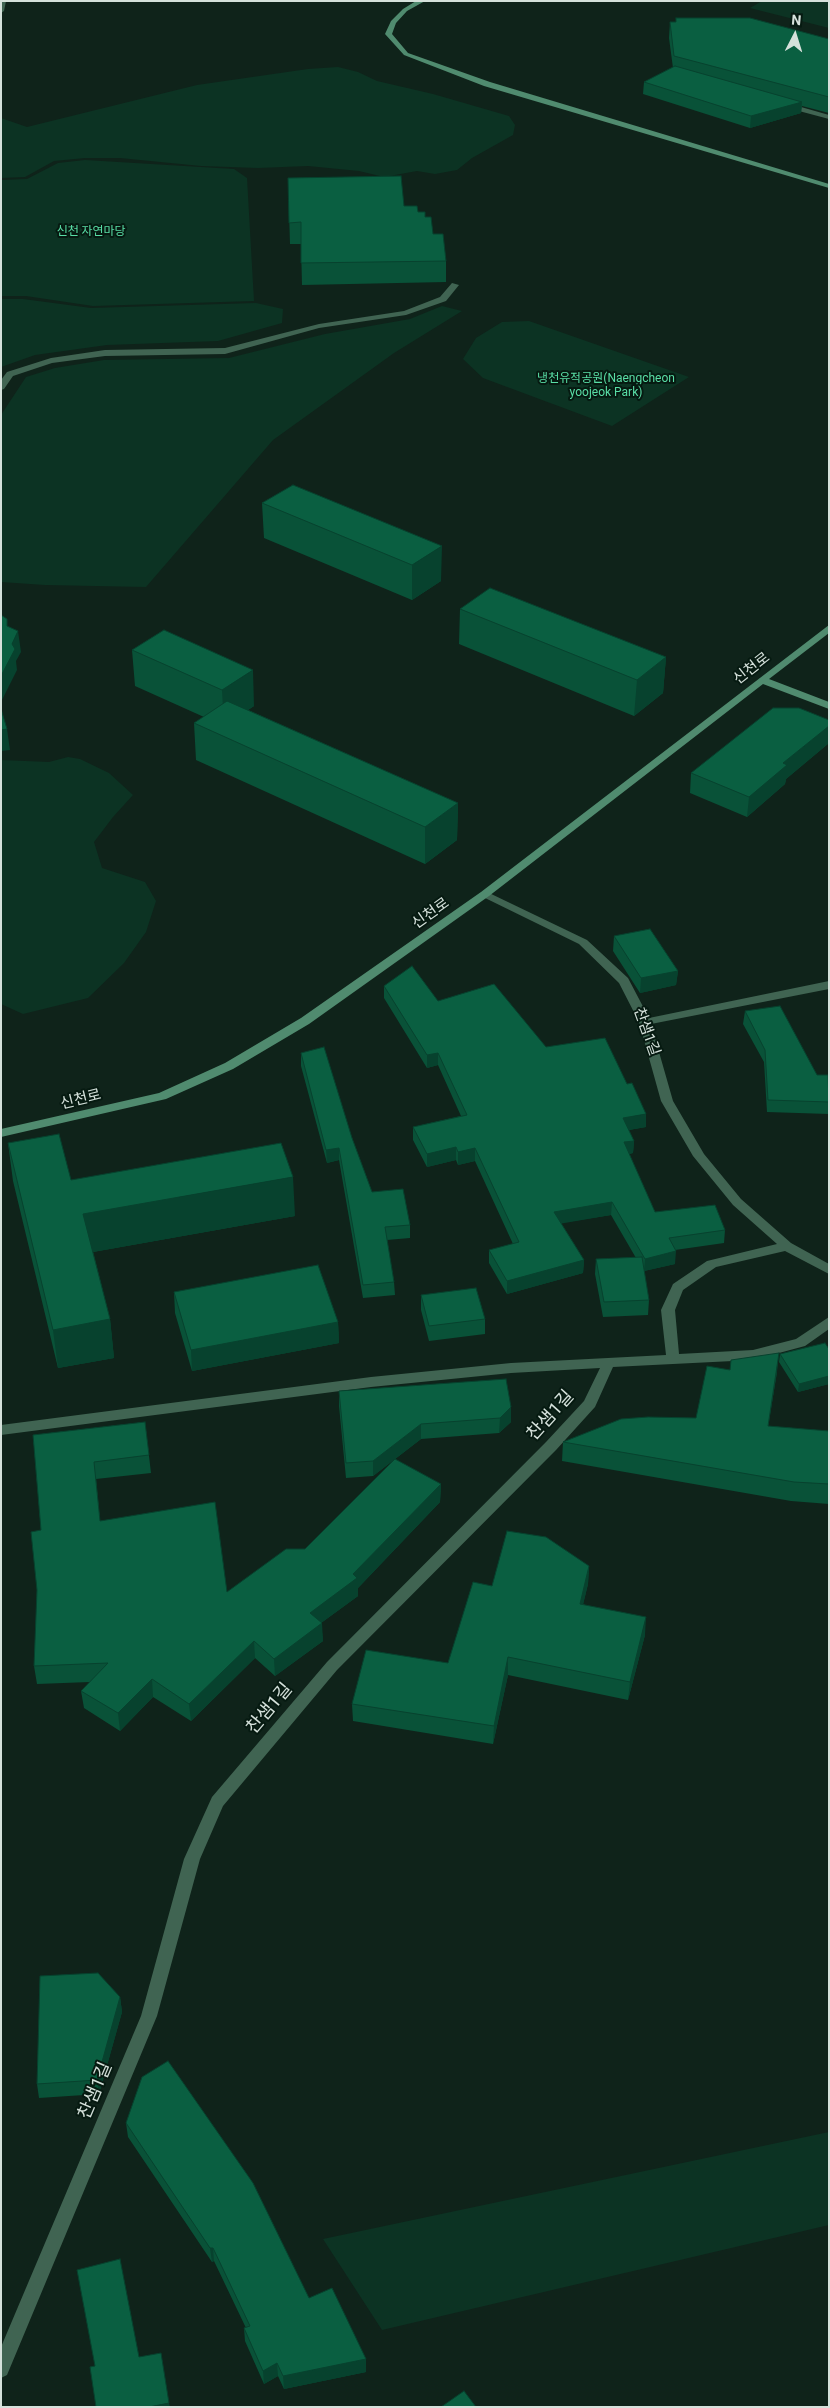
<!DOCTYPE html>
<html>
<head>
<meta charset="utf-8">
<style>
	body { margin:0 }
	#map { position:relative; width:830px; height:2408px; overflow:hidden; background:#0f231a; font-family:Roboto,sans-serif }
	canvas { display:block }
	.frame { position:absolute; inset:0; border:2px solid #d5e1db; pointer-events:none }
	.north { position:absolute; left:770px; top:10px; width:50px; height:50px; -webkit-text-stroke:4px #061a11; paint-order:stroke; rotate:5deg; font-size:14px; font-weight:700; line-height:20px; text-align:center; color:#d5e1db }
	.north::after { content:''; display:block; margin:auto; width:18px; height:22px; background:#d5e1db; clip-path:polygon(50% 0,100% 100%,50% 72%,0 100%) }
</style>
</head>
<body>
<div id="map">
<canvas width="830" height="2408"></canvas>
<div class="frame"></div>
<div class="north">N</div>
</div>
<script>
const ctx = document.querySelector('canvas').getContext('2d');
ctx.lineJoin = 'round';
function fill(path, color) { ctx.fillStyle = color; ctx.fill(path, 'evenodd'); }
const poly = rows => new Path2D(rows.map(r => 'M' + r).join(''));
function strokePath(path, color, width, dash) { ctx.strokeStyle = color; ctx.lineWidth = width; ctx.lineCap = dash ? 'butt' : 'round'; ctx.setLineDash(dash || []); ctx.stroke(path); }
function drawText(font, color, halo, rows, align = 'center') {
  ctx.font = font + ' Roboto,"Noto Sans KR",sans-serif'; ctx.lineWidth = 4; ctx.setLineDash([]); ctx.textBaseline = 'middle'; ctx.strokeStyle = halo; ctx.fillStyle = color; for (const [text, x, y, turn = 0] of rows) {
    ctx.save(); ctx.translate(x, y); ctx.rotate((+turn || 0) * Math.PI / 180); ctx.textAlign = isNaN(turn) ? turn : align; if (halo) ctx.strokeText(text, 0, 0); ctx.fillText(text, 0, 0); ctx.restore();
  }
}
fill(poly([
	[762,1,829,1,829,28,750,8],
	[338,67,358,72,377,81,433,94,509,116,515,125,513,135,472,158,457,170,435,174,417,171,384,177,359,171,308,166,258,168,201,166,120,158,85,158,54,161,25,177,1,178,1,118,27,127,197,85,308,69],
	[85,160,234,169,247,178,254,301,93,306,26,296,1,296,1,180,27,179,58,163],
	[1,299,23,299,91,308,256,303,283,309,282,323,218,341,107,345,35,355,1,367],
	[442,306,462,311,394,353,273,440,146,587,45,585,1,582,1,415,26,377,55,368,104,360,229,358,325,334,410,319],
	[529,321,689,377,612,426,483,378,463,359,476,338,502,322],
	[68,757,80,759,109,773,133,795,113,817,94,842,102,868,145,882,156,901,146,932,124,963,88,998,23,1014,1,1004,1,760,49,762],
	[829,2132,829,2225,382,2330,323,2239]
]), '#0c3323');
fill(poly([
	[1,1,6,1,4,11,1,13,1,1],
	[787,103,829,115,829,119,784,107,783,105,787,103],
	[452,283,459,285,446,301,406,315,319,328,225,354,105,356,52,363,13,376,4,389,1,390,1,380,7,372,51,358,105,350,225,348,319,324,404,311,440,297,452,283],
	[485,891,587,940,628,978,649,1018,829,981,829,989,651,1024,673,1101,704,1154,741,1199,791,1243,829,1264,829,1274,785,1251,716,1267,683,1290,675,1310,679,1354,753,1350,796,1339,829,1317,829,1329,805,1346,753,1360,613,1367,595,1407,556,1450,337,1670,223,1806,200,1859,157,2016,7,2375,1,2378,1,2347,141,2016,184,1859,212,1797,327,1662,546,1442,584,1401,600,1368,511,1373,371,1387,1,1435,1,1425,371,1377,511,1363,666,1355,661,1310,673,1284,707,1261,777,1244,733,1205,693,1156,661,1101,639,1022,619,983,579,944,481,896,479,894,485,891]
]), '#406452');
fill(poly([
	[416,1,425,1,407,11,396,23,392,34,408,53,490,82,829,184,829,188,484,86,404,55,385,34,391,21,403,9,416,1],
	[829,625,829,633,769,679,829,702,829,709,763,684,489,896,309,1024,233,1069,166,1099,1,1137,1,1129,159,1093,225,1063,301,1018,481,892,829,625]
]), '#508b6f');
fill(poly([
	[670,22,829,39,829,113,802,106,801,113,750,128,643,94,644,82,673,68,669,38],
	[288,178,404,206,418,212,425,217,446,261,446,282,302,285,301,244,290,244],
	[293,485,441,581,412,600,264,538,262,503],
	[460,609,666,657,663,693,634,716,459,644],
	[164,630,254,706,248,710,458,803,457,840,425,864,196,760,194,723,204,717,135,686,132,650],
	[829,720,829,743,786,779,785,784,747,817,690,793,691,773],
	[614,936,678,971,676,985,640,993,613,951],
	[384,986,438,1001,546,1047,646,1127,629,1130,634,1141,633,1153,629,1154,655,1212,725,1230,724,1243,675,1250,675,1264,644,1271,649,1300,648,1315,603,1317,595,1274,596,1259,636,1258,611,1215,561,1223,584,1260,583,1273,507,1294,489,1263,489,1250,513,1244,475,1161,458,1165,456,1160,427,1167,413,1140,413,1127,461,1116,438,1065,427,1068,384,998],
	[745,1011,817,1075,829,1080,829,1114,767,1112,764,1062,743,1024],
	[301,1053,352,1138,372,1192,410,1225,410,1238,387,1240,394,1282,395,1295,363,1298,339,1160,327,1163,301,1066],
	[8,1143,71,1180,295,1216,93,1252,110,1319,114,1358,58,1368,13,1181],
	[174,1292,338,1322,339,1343,192,1371,175,1313],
	[421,1295,485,1319,485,1334,429,1341,421,1310],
	[829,1349,829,1384,798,1392,779,1362,780,1354],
	[730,1370,777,1372,768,1426,829,1431,829,1504,791,1501,562,1461,563,1442,696,1418],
	[339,1391,511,1407,511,1422,499,1433,421,1439,373,1476,346,1478,339,1406],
	[145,1422,151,1473,96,1479,100,1521,227,1592,305,1549,441,1484,440,1502,358,1588,358,1596,321,1623,323,1641,275,1676,255,1658,191,1721,153,1697,120,1731,84,1708,81,1691,90,1682,37,1684,34,1666,41,1530,33,1435],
	[589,1566,588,1584,583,1604,645,1635,628,1700,508,1675,493,1744,353,1721,352,1704,448,1663,492,1586],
	[120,1997,122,2012,99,2094,39,2098,37,2084],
	[126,2123,309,2298,366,2359,366,2372,284,2389,278,2376,264,2384,245,2341,244,2328,246,2328,214,2261,212,2262,128,2137]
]), '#095238');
fill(poly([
	[802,102,801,113,750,128,751,116],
	[442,546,441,581,412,600,412,565],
	[18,631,21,652,16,661,17,670,1,702,1,676,12,644],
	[666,657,663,693,634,716,637,680],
	[253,670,254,706,224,726,222,690],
	[829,726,829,743,786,779,785,784,747,817,749,797,783,763],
	[7,729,10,750,1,751,1,730],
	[458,803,457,840,425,864,425,827],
	[678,971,676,985,640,993,641,978],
	[438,1053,438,1065,427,1068,427,1055],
	[646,1114,646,1127,622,1131,623,1118],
	[634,1141,633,1153,623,1155,624,1142],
	[456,1147,456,1160,427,1167,427,1154],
	[339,1148,339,1160,327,1163,326,1150],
	[475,1148,475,1161,458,1165,458,1152],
	[293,1177,295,1216,87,1253,83,1214],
	[612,1202,611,1215,553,1225,554,1212],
	[676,1251,675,1264,644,1271,645,1259],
	[584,1260,583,1273,507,1294,507,1281],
	[110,1319,114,1358,58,1368,53,1330],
	[338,1322,339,1343,192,1371,191,1350],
	[779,1353,777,1372,765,1446,768,1426],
	[829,1376,829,1384,798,1392,799,1384],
	[511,1407,511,1422,499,1433,500,1418],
	[421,1424,421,1439,373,1476,373,1461],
	[441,1484,440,1502,358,1588,358,1596,310,1631,310,1613,353,1574],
	[589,1566,588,1584,579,1622,580,1604],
	[646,1617,645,1635,628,1700,630,1682],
	[322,1623,323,1641,275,1676,274,1659],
	[254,1641,255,1658,191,1721,189,1704],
	[508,1657,508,1675,493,1744,494,1726],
	[152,1679,153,1697,120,1731,118,1713],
	[120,1997,122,2012,99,2094,97,2080],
	[210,2248,213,2248,214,2261,212,2262],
	[366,2359,366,2372,284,2389,283,2376],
	[277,2363,278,2376,264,2384,263,2371],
	[169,2403,170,2407,149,2407]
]), '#07422e');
const building = poly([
	[676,18,750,18,829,39,829,97,674,56,670,22,676,22,676,18],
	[675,66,802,102,751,116,644,82,675,66],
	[401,176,404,206,417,206,418,212,425,212,425,217,431,217,433,234,443,234,446,261,301,263,301,222,289,223,288,178,401,176],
	[293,485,442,546,412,565,262,503,293,485],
	[490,588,666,657,637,680,460,609,490,588],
	[1,615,7,619,7,626,18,631,12,644,15,649,1,676,1,615],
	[164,630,253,670,222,690,132,650,164,630],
	[227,701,458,803,425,827,194,723,227,701],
	[773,708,799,708,829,720,829,726,783,763,787,765,749,797,691,773,773,708],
	[1,709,7,729,1,730,1,709],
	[650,929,678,971,641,978,614,936,650,929],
	[412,966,438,1001,494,984,546,1047,605,1038,627,1084,632,1083,646,1114,623,1118,634,1141,624,1142,655,1212,715,1205,725,1230,669,1238,676,1251,645,1259,612,1202,554,1212,584,1260,507,1281,489,1250,519,1242,475,1148,458,1152,456,1147,427,1154,413,1127,467,1115,438,1053,427,1055,384,986,412,966],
	[780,1006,817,1075,828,1075,829,1102,768,1100,765,1050,745,1011,780,1006],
	[324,1047,352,1138,372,1192,403,1189,410,1225,385,1227,394,1282,363,1285,339,1148,326,1150,301,1053,324,1047],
	[59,1134,71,1180,281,1143,293,1177,83,1214,110,1319,53,1330,8,1143,59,1134],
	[642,1257,649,1300,604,1302,596,1259,642,1257],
	[318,1265,338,1322,191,1350,174,1292,318,1265],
	[476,1288,485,1319,429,1326,421,1295,476,1288],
	[825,1343,829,1349,829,1376,799,1384,780,1354,825,1343],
	[779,1353,768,1426,829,1431,829,1484,794,1482,563,1442,621,1419,648,1417,696,1418,707,1366,730,1370,731,1360,779,1353],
	[506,1379,511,1407,500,1418,421,1424,373,1461,346,1463,339,1391,506,1379],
	[145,1422,149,1455,94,1462,100,1521,215,1502,227,1592,286,1549,305,1549,395,1459,441,1484,353,1574,357,1578,310,1613,322,1623,274,1659,254,1641,189,1704,152,1679,118,1713,81,1691,108,1663,34,1666,37,1590,31,1532,41,1530,33,1435,145,1422],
	[507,1531,546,1537,589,1566,580,1604,646,1617,630,1682,508,1657,494,1726,352,1704,366,1650,448,1663,473,1582,492,1586,507,1531],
	[98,1973,120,1997,97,2080,37,2084,40,1976,98,1973],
	[168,2061,253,2183,309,2298,332,2288,366,2359,283,2376,277,2363,263,2371,244,2328,250,2326,213,2248,210,2248,126,2123,142,2077,168,2061],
	[120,2259,139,2357,161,2353,169,2403,149,2407,96,2407,90,2367,95,2366,77,2270,120,2259],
	[464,2391,476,2407,441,2407,464,2391]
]);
fill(building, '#0a5f41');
strokePath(building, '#07422e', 1);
drawText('12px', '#59dea6', '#061a11', [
	["신천 자연마당",91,232],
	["냉천유적공원(Naengcheon",606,379],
	["yoojeok Park)",606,393]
]);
drawText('15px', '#d5e1db', '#061a11', [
	["신천로",752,669,-38],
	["신천로",431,914,-35],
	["찬샘1길",646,1032,70],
	["신천로",81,1100,-14]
]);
drawText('18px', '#d5e1db', '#061a11', [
	["찬샘1길",551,1416,-48],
	["찬샘1길",270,1709,-50],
	["찬샘1길",96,2091,-67]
]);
</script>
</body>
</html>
